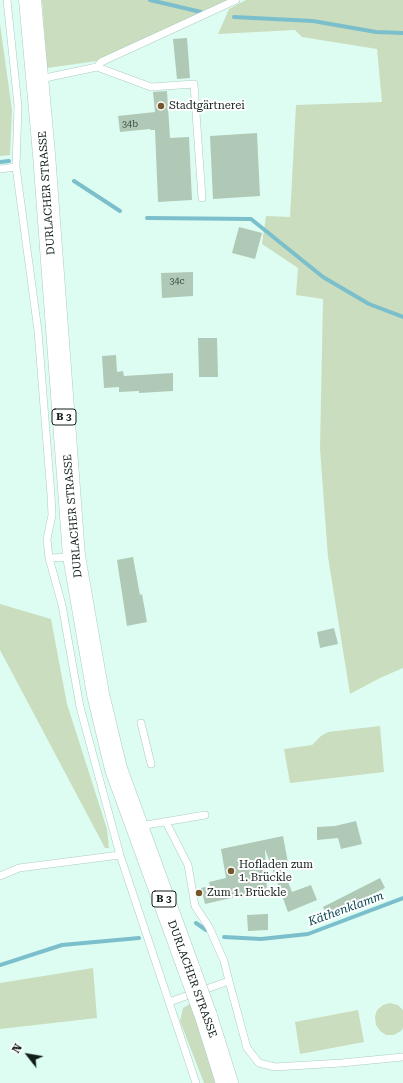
<!DOCTYPE html>
<html>
<head>
<meta charset="utf-8">
<style>
	body { margin:0 }
	#map { position:relative; width:403px; height:1083px; overflow:hidden; background:#defdf2; font-family:"Roboto Serif",serif }
	canvas { display:block }
	.north { position:absolute; left:8px; top:1035px; width:40px; height:40px; -webkit-text-stroke:3px #fff; paint-order:stroke; rotate:301deg; font-size:11px; font-weight:700; line-height:16px; text-align:center; color:#111d19 }
	.north::after { content:''; display:block; margin:auto; width:14px; height:18px; background:#111d19; clip-path:polygon(50% 0,100% 100%,50% 72%,0 100%) }
</style>
</head>
<body>
<div id="map">
<canvas width="403" height="1083"></canvas>
<div class="north">N</div>
</div>
<script>
const ctx = document.querySelector('canvas').getContext('2d');
ctx.lineJoin = 'round';
function fill(path, color) { ctx.fillStyle = color; ctx.fill(path, 'evenodd'); }
const poly = rows => new Path2D(rows.map(r => 'M' + r).join(''));
function strokePath(path, color, width, dash) { ctx.strokeStyle = color; ctx.lineWidth = width; ctx.lineCap = dash ? 'butt' : 'round'; ctx.setLineDash(dash || []); ctx.stroke(path); }
function drawText(font, color, halo, rows, align = 'center') {
  ctx.font = font + ' "Roboto Serif",serif'; ctx.lineWidth = 4; ctx.setLineDash([]); ctx.textBaseline = 'middle'; ctx.strokeStyle = halo; ctx.fillStyle = color; for (const [text, x, y, turn = 0] of rows) {
    ctx.save(); ctx.translate(x, y); ctx.rotate((+turn || 0) * Math.PI / 180); ctx.textAlign = isNaN(turn) ? turn : align; if (halo) ctx.strokeText(text, 0, 0); ctx.fillText(text, 0, 0); ctx.restore();
  }
}
fill(poly([
	[42,0,228,0,97,61,47,68],
	[246,0,403,0,403,668,380,678,350,694,328,557,320,449,323,299,296,295,298,268,262,244,266,216,290,217,296,105,382,102,377,49,302,37,295,30,218,34,229,9],
	[0,24,12,110,10,155,0,156],
	[0,604,51,619,67,704,107,829,109,848,105,848,0,650],
	[380,726,384,772,290,783,284,749,312,745,321,736,328,732],
	[93,968,97,1018,0,1029,0,983],
	[390,1003,398,1005,403,1010,403,1028,401,1031,394,1035,386,1035,380,1031,376,1025,375,1017,377,1010,383,1005],
	[190,1004,212,1063,217,1083,204,1083,180,1021,183,1008],
	[358,1010,364,1042,300,1054,295,1022]
]), '#caddbe');
strokePath(poly([
	[150,0,201,12],
	[234,17,313,21,376,32,403,33],
	[0,162,9,161],
	[74,181,120,211],
	[147,218,251,219,323,277,369,304,403,317],
	[196,923,206,930],
	[224,937,261,939,308,934,403,898],
	[0,965,62,945,139,938]
]), '#7bbfcc', 4);
fill(poly([
	[187,38,190,78,177,79,173,39],
	[167,91,170,138,189,137,192,200,158,202,155,130,150,130,150,129,120,132,118,116,155,112,153,92],
	[257,133,260,196,213,199,210,136],
	[239,227,262,233,255,259,232,253],
	[193,272,193,296,162,298,161,273],
	[198,338,217,338,218,377,199,377],
	[116,355,117,372,123,371,124,376,173,373,173,391,139,393,139,391,119,392,119,387,104,388,102,356],
	[133,557,140,595,142,594,147,622,127,626,117,560],
	[334,628,338,644,320,648,317,632],
	[356,821,362,844,341,849,338,838,317,840,317,827,335,826],
	[283,836,289,868,283,869,292,892,311,885,317,900,288,912,265,849,267,892,240,898,240,896,205,904,201,888,210,886,209,882,226,878,221,849],
	[380,878,385,888,328,917,323,907],
	[268,914,268,930,248,931,247,915]
]), '#b0c8b6');
const lane = poly([
	[7,0,18,106,16,167,38,331,51,495,52,515,47,539,49,558,62,605,80,707,120,855,196,1083],
	[97,67,151,87,194,84,202,198],
	[40,79,97,67,101,62,236,0],
	[0,169,16,167],
	[49,558,71,557],
	[141,723,151,764],
	[166,822,188,865,195,906,209,927,224,961,229,981,247,1048,259,1063,275,1067,341,1063,403,1057],
	[140,826,205,815],
	[0,876,19,868,120,855],
	[169,1002,229,981]
]);
const primary = poly([
	[30,0,44,154,74,556,98,694,116,769,190,972],
	[206,1016,227,1083]
]);
strokePath(lane, '#adcbc1', 8);
strokePath(primary, '#adcbc1', 23);
strokePath(lane, '#fff', 7);
strokePath(primary, '#fff', 22);
const primaryBridge = poly([
	[190,972,206,1016]
]);
strokePath(primaryBridge, '#adcbc1', 23, []);
strokePath(primaryBridge, '#fff', 22);
for (const [x, y, r, color] of [
	[161,106,4,"#74572b"],
	[231,871,4,"#74572b"],
	[199,893,4,"#74572b"]
]) { const dot = new Path2D(); dot.arc(x, y, r, 0, 2 * Math.PI); ctx.fillStyle = color; ctx.fill(dot); strokePath(dot, '#fff', 1.5); }
drawText('9px', '#394840', null, [
	["34b",130,124],
	["34c",177,281]
]);
for (const [x, y, w] of [
	[64,417,24],
	[164,899,24]
]) { const box = new Path2D(); box.roundRect(x - w / 2, y - 8, w, 16, 3); ctx.fillStyle = '#fff'; ctx.fill(box); strokePath(box, '#111d19', 1); }
drawText('bold 10px', '#111d19', null, [
	["B 3",64,417],
	["B 3",164,899]
]);
drawText('11px', '#111d19', '#fff', [
	["Stadtgärtnerei",169,106],
	["Hofladen zum",239,865],
	["1. Brückle",239,878],
	["Zum 1. Brückle",207,893]
], 'left');
drawText('11px', '#111d19', '#fff', [
	["DURLACHER STRASSE",47,193,-94],
	["DURLACHER STRASSE",73,516,-95],
	["DURLACHER STRASSE",192,979,70]
]);
drawText('italic 12px', '#074751', '#fff', [
	["Käthenklamm",346,909,-20]
]);
</script>
</body>
</html>
